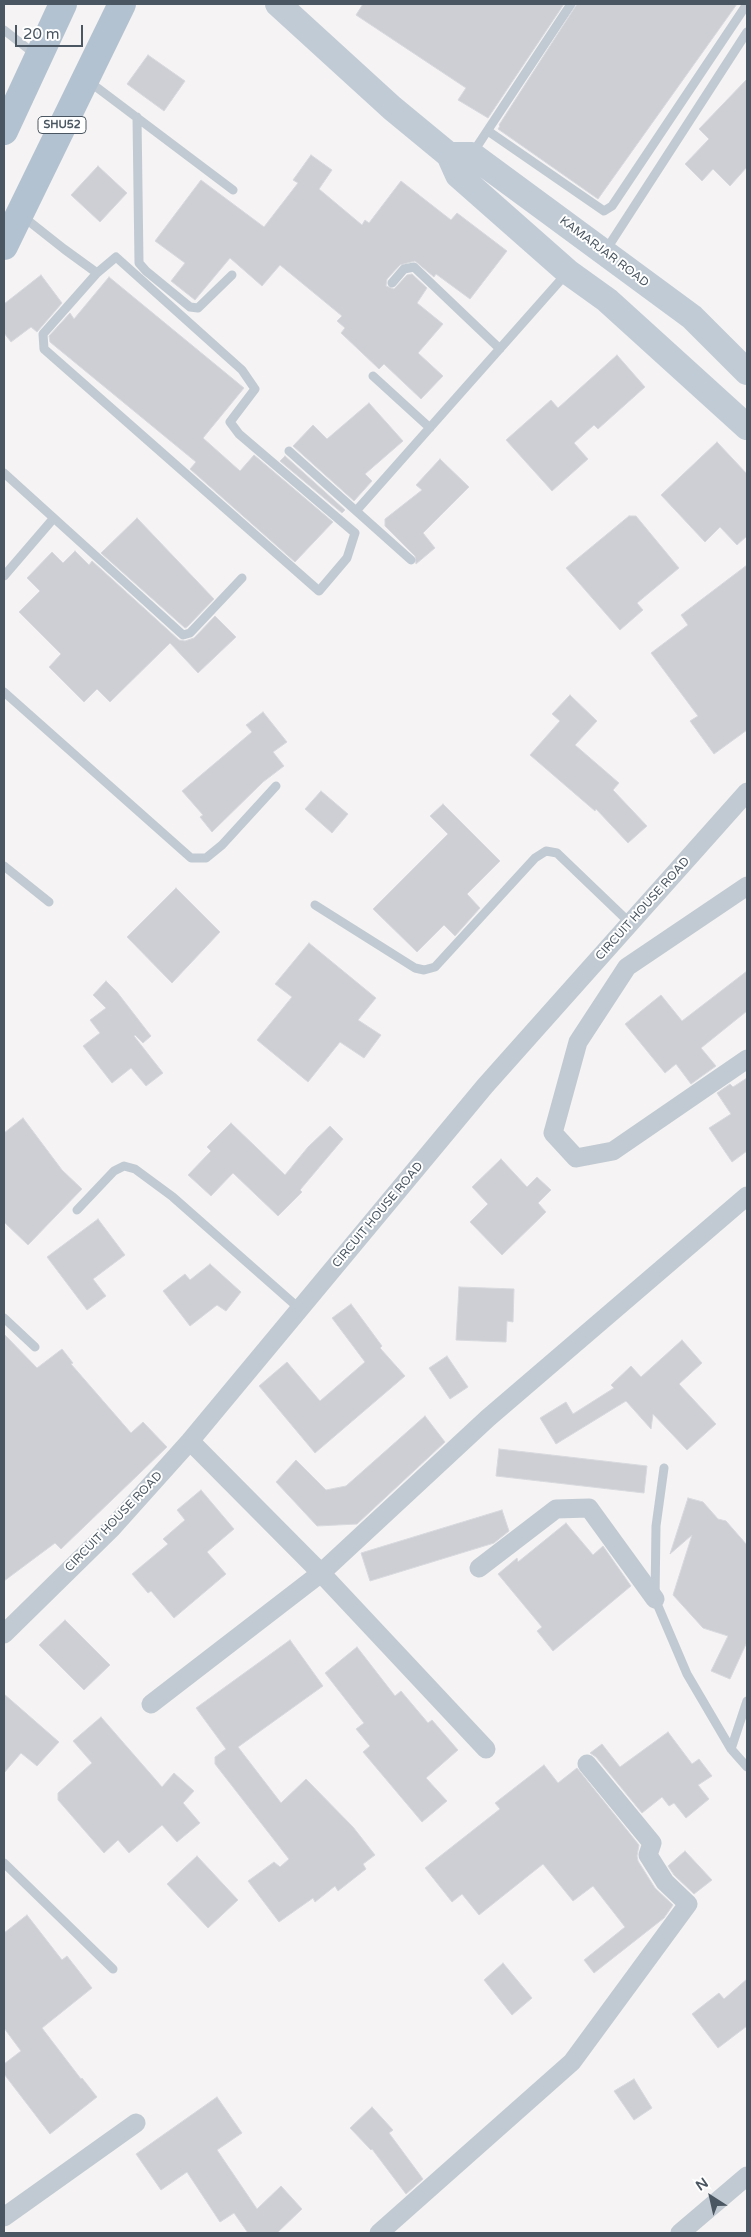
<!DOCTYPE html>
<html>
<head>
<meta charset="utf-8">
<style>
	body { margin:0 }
	#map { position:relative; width:751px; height:2237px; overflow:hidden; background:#f5f3f3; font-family:"Varela Round",sans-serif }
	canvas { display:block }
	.frame { position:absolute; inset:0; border:5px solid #4a5661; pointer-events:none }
	.north { position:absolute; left:686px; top:2172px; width:50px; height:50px; -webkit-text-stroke:4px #fff; paint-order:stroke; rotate:325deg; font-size:14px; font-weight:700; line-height:20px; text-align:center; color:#4a5661 }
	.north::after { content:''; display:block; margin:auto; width:18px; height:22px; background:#4a5661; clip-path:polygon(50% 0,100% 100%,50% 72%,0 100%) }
	.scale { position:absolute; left:15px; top:25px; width:68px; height:22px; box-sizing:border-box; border:2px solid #4a5661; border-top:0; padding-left:6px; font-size:15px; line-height:18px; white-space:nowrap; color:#4a5661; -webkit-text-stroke:4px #fff; paint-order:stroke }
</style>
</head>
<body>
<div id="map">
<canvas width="751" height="2237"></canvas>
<div class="frame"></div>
<div class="north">N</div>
<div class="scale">20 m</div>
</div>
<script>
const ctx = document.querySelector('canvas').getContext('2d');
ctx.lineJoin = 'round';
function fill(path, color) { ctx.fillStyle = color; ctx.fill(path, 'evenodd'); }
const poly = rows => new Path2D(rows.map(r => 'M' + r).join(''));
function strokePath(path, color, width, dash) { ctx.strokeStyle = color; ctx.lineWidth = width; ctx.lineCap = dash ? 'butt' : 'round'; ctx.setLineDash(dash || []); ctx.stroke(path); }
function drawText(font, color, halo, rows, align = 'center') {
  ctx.font = font + ' "Varela Round",sans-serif'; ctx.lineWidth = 4; ctx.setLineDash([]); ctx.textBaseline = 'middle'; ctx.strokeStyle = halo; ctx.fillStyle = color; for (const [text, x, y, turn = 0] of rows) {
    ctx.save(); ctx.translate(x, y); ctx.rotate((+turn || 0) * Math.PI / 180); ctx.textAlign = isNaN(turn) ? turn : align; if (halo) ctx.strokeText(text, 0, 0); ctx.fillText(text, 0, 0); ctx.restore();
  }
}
const building = poly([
	[363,4,564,4,488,118,458,100,466,88,356,15,363,4],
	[577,4,737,4,598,199,498,129,500,126,499,125,577,4],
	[148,55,185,81,164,111,127,84,148,55],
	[747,79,747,167,730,186,713,169,702,181,685,164,709,139,699,129,747,79],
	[311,155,332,170,319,189,362,225,365,220,369,223,401,181,451,220,457,213,507,251,470,299,436,274,434,277,415,261,400,265,387,279,386,286,394,289,407,275,412,274,427,288,417,303,443,324,418,353,443,376,421,399,384,364,379,369,341,333,345,328,337,321,342,316,280,265,262,286,230,258,195,300,171,281,185,263,155,241,201,180,264,227,298,183,293,180,311,155],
	[98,166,127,193,100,222,71,195,98,166],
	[41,275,62,303,37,332,31,327,11,342,4,333,4,304,41,275],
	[109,277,244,388,203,438,240,471,254,455,333,522,295,562,190,469,196,462,50,342,49,336,70,313,74,319,109,277],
	[617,355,645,387,598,429,594,425,574,443,588,459,552,491,506,440,551,400,558,408,617,355],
	[369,403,403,441,365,474,372,481,354,501,293,446,313,425,327,439,369,403],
	[717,442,747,474,747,536,737,545,720,527,705,542,661,495,717,442],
	[285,456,345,510,342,513,280,461,285,456],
	[440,459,469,487,423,533,435,548,416,564,415,556,385,526,385,519,422,490,416,485,440,459],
	[629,516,636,516,679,568,637,603,643,610,620,630,566,568,629,516],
	[137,518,214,599,187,627,185,628,101,553,137,518],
	[75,551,89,565,92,561,179,640,185,641,194,638,215,616,236,637,198,673,170,643,110,702,97,689,84,702,49,667,61,654,19,612,40,591,27,578,52,552,63,563,75,551],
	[747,565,747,730,714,754,690,721,698,716,651,653,688,625,681,615,747,565],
	[570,695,597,721,575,745,619,783,613,790,647,826,628,843,596,809,595,811,530,755,560,721,552,714,570,695],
	[263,712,287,742,273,752,284,766,263,782,212,832,200,817,203,815,182,791,252,732,246,725,263,712],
	[321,791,348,814,332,833,305,809,321,791],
	[443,804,500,861,467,894,480,908,455,936,444,925,417,952,373,909,448,834,430,816,443,804],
	[176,888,220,932,172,983,127,937,176,888],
	[309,943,376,998,358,1020,381,1035,364,1058,340,1042,308,1082,257,1040,292,997,275,984,309,943],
	[747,971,747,1011,701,1048,716,1066,691,1084,676,1064,665,1073,625,1024,661,995,682,1021,747,971],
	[106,981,117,992,151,1036,143,1043,135,1035,134,1036,163,1073,146,1086,131,1068,112,1083,83,1046,100,1033,90,1020,106,1008,93,995,106,981],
	[747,1078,747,1151,732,1162,709,1128,731,1114,717,1093,730,1084,733,1087,747,1078],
	[23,1118,62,1170,82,1189,28,1245,4,1222,4,1133,23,1118],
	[231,1123,285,1175,308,1147,330,1126,343,1139,300,1190,302,1192,278,1216,233,1173,211,1196,188,1175,211,1151,207,1147,231,1123],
	[501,1159,527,1187,537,1177,551,1190,538,1203,546,1212,502,1255,470,1222,488,1204,472,1187,501,1159],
	[98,1219,125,1255,93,1279,106,1296,87,1310,47,1257,98,1219],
	[210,1264,241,1292,226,1311,217,1305,190,1326,163,1291,185,1274,190,1280,210,1264],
	[459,1287,514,1289,513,1322,507,1321,506,1342,456,1340,459,1287],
	[351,1304,382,1346,380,1348,405,1376,315,1453,259,1386,287,1362,320,1401,365,1362,332,1318,351,1304],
	[4,1334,37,1368,62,1349,73,1363,71,1364,131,1433,143,1422,167,1447,61,1549,55,1543,4,1581,4,1334],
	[682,1340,702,1363,679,1384,716,1424,687,1450,653,1414,651,1429,626,1401,556,1444,540,1418,566,1402,573,1414,614,1388,611,1385,631,1366,641,1377,682,1340],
	[447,1356,468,1387,450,1399,429,1368,447,1356],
	[425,1416,445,1442,357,1524,317,1526,276,1482,296,1460,326,1490,346,1486,425,1416],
	[499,1449,647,1466,644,1493,496,1476,499,1449],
	[201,1490,234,1529,207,1552,226,1574,174,1618,151,1591,148,1593,132,1574,168,1544,163,1539,185,1520,177,1510,201,1490],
	[688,1498,703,1502,718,1519,726,1521,747,1545,747,1642,730,1679,711,1671,728,1636,703,1628,673,1595,692,1535,670,1554,688,1498],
	[502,1510,509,1531,494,1543,370,1581,361,1553,502,1510],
	[566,1523,593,1555,603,1546,631,1586,553,1651,537,1631,542,1627,498,1574,517,1558,518,1562,566,1523],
	[65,1620,110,1665,84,1690,39,1645,65,1620],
	[290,1640,323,1686,238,1747,281,1803,306,1779,353,1827,375,1855,363,1864,366,1869,338,1891,335,1886,315,1902,313,1898,279,1922,248,1881,274,1862,280,1867,289,1859,215,1764,215,1757,226,1749,196,1708,290,1640],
	[357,1647,395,1696,401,1691,428,1723,432,1720,458,1750,426,1778,447,1801,422,1822,363,1752,370,1746,356,1729,364,1723,325,1673,357,1647],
	[4,1694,59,1742,37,1766,21,1753,4,1773,4,1694],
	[101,1717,162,1787,174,1773,194,1791,183,1803,200,1823,177,1842,162,1825,129,1853,118,1840,104,1853,58,1800,58,1793,92,1763,73,1741,101,1717],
	[668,1732,692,1764,699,1759,712,1776,698,1785,709,1799,686,1818,674,1803,669,1806,662,1797,642,1813,596,1757,590,1753,602,1744,620,1767,668,1732],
	[544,1765,558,1783,577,1768,639,1845,637,1856,638,1861,655,1888,673,1905,664,1918,594,1973,584,1960,625,1927,593,1886,573,1901,543,1864,479,1915,462,1894,452,1902,425,1868,500,1809,495,1803,544,1765],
	[685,1851,712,1880,694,1894,674,1875,668,1866,685,1851],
	[197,1856,238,1900,208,1928,167,1884,197,1856],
	[27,1915,62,1960,67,1956,92,1988,42,2028,81,2079,82,2078,97,2097,50,2134,4,2074,4,2064,21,2051,4,2028,4,1933,27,1915],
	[503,1963,532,1998,512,2015,484,1980,503,1963],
	[747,1979,747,2026,718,2048,692,2014,719,1993,724,1999,747,1979],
	[634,2079,652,2108,634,2120,614,2091,634,2079],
	[217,2097,242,2133,217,2150,257,2209,281,2186,302,2209,277,2233,248,2233,234,2213,220,2222,187,2172,161,2190,136,2154,217,2097],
	[372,2107,393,2130,389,2133,423,2179,406,2194,372,2149,371,2150,350,2128,372,2107]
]);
fill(building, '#cdcfd5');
strokePath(building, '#d7d9de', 1);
strokePath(poly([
	[4,30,36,55],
	[87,80,233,190],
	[137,117,139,263,146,271,190,307,198,308,232,275],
	[488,131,604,211,612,206,747,4],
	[472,154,571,4],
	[21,215,64,249,97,273,116,257,242,370,255,389,230,422,239,434,355,533,347,558,319,591,44,349,43,334,97,273],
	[606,250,747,32],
	[392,283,404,269,414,267,500,349],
	[373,376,430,428],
	[289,451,411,560],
	[4,473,183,635,190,633,242,578],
	[356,511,566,274],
	[4,576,53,519],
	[4,692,191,858,206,858,222,845,276,786],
	[4,866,49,902],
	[315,905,415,968,424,970,435,967,535,858,546,851,557,853,630,923],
	[77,1210,114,1171,124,1166,135,1169,173,1197,300,1309],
	[4,1318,35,1347],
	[664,1468,656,1526,655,1599,687,1674,731,1749,747,1767],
	[731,1749,747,1701],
	[4,1863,113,1969]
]), '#c1cad2', 9);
strokePath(poly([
	[747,886,627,967,578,1042,553,1133,576,1158,613,1151,747,1059],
	[479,1568,556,1509,589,1508,655,1599],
	[4,1634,112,1528,190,1441,485,1086,747,792],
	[151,1704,321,1573,190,1441],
	[486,1749,321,1573,488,1418,747,1196],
	[4,2217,136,2123],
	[379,2233,572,2062,688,1904,665,1882,648,1855,652,1843,587,1764],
	[680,2233,747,2176]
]), '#c1cad2', 19);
strokePath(poly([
	[278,4,392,108,449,155,458,175,568,272,607,300,747,427],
	[449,155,472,155,692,317,747,372]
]), '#c1cbd6', 26);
strokePath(poly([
	[4,131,63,4],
	[4,246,122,4]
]), '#b3c2d1', 28);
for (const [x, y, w] of [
	[62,125,48]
]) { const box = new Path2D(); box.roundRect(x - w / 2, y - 8.5, w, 17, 4); ctx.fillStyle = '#fff'; ctx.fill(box); strokePath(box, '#4a5661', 1); }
drawText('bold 11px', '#4a5661', null, [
	["SHU52",62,125]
]);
drawText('12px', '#4a5661', '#fff', [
	["KAMARJAR ROAD",604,252,37],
	["CIRCUIT HOUSE ROAD",643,909,-48],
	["CIRCUIT HOUSE ROAD",378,1215,-50],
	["CIRCUIT HOUSE ROAD",114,1522,-46]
]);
</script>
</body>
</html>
